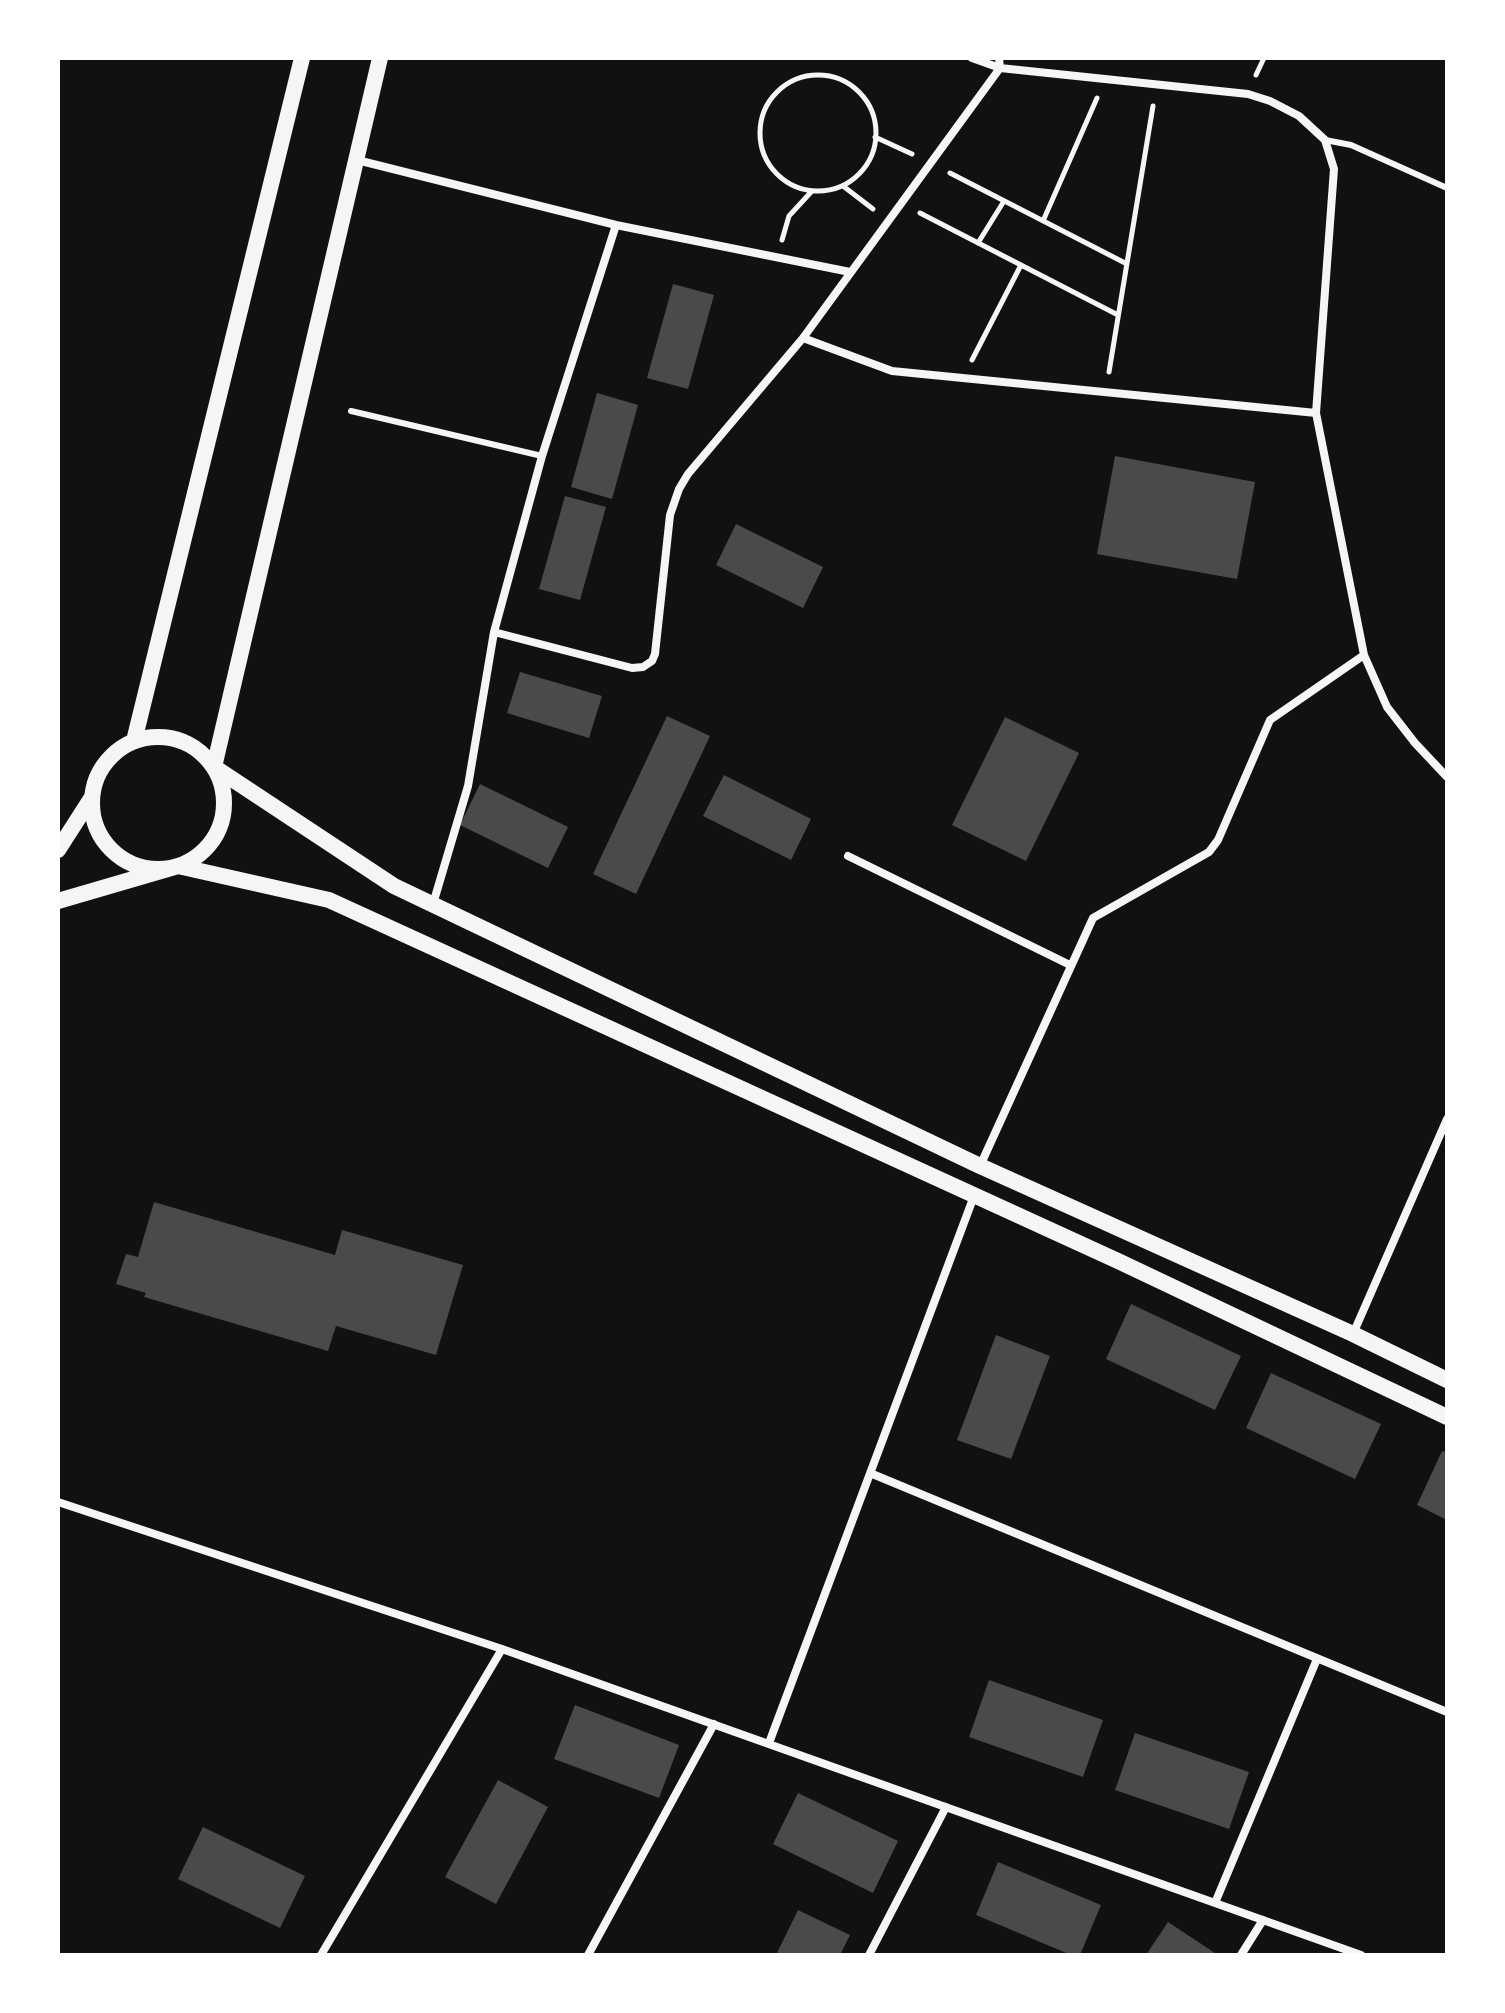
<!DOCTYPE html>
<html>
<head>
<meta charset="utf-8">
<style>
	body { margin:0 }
	#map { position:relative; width:1505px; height:2013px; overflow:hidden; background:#111; font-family:"Work Sans",sans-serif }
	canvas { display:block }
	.frame { position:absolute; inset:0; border:60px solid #fff; pointer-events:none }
</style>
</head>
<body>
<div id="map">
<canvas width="1505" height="2013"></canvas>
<div class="frame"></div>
</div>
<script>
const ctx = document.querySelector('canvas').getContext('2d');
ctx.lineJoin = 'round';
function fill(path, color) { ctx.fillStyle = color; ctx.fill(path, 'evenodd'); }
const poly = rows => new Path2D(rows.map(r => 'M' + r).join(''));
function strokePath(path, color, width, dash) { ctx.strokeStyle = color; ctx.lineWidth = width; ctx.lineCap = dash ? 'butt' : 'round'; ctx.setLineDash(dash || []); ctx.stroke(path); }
fill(poly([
	[673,284,714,295,688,389,647,378],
	[597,393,638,405,612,499,571,487],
	[1115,456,1255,482,1237,579,1097,554],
	[565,496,606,507,580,600,539,589],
	[736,524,823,567,803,608,716,565],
	[520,672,602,696,589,738,507,713],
	[667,716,710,736,636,894,593,874],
	[1005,717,1079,753,1026,861,952,825],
	[724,775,811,819,791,860,703,816],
	[480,784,568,827,548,868,460,825],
	[154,1202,335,1255,342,1230,463,1265,436,1355,336,1326,328,1351,144,1297,146,1293,116,1284,126,1254,138,1257],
	[1131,1304,1241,1356,1215,1410,1106,1359],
	[996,1335,1050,1356,1011,1459,957,1440],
	[1271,1373,1381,1424,1355,1479,1246,1428],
	[1442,1451,1447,1453,1447,1520,1417,1505],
	[989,1680,1103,1720,1083,1777,969,1737],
	[575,1705,679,1745,659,1798,554,1759],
	[1135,1733,1249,1772,1229,1829,1115,1790],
	[498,1780,548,1807,496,1904,445,1877],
	[798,1793,898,1841,873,1893,773,1844],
	[203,1827,305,1876,280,1928,178,1879],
	[998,1862,1101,1905,1080,1955,1071,1955,976,1915],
	[798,1910,850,1935,840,1955,776,1955],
	[1168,1922,1218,1955,1146,1955]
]), '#4a4a4a');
strokePath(poly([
	[1256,75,1264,58],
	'760 133a58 58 0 1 1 116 0a58 58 0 1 1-116 0Z',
	[875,137,912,154],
	[950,173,1127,264],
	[843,186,873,209],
	[920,213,1118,315],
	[1043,221,1097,98],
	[782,240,789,216,812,191],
	[978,243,1004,201],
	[972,360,1021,265],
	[1109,372,1153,106]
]), '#f5f5f5', 5);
strokePath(poly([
	[1325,140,1351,145,1447,188],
	[351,411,542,456]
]), '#f5f5f5', 6);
strokePath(poly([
	[972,58,1000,68,1248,94,1270,101,1299,116,1325,140,1334,169,1316,413,1364,655,1387,707,1415,743,1447,777],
	[357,160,616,225,850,272],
	[803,338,892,371,1316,413],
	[494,632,632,668,643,667,652,661,655,654,670,515,679,489,688,474,803,338,1000,68,999,58],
	[848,856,1070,965],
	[433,904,468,786,494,632,542,456,616,225],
	[980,1166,1093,918,1209,852,1218,840,1270,720,1364,655],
	[1353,1334,1447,1119],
	[870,1473,1447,1712],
	[58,1502,502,1649,1361,1955],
	[769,1743,974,1196],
	[1215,1903,1317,1659],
	[321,1955,502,1649],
	[588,1955,714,1724],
	[869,1955,946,1807],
	[1241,1955,1263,1920]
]), '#f5f5f5', 8);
strokePath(poly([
	[380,58,214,767,394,886,980,1166,1353,1334,1447,1380],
	'92 803a66 66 0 1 1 132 0a66 66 0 1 1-132 0Z',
	[134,741,302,58],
	[58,850,92,797],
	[58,901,178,866,329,900,1118,1261,1447,1417]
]), '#f5f5f5', 16);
</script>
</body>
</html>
